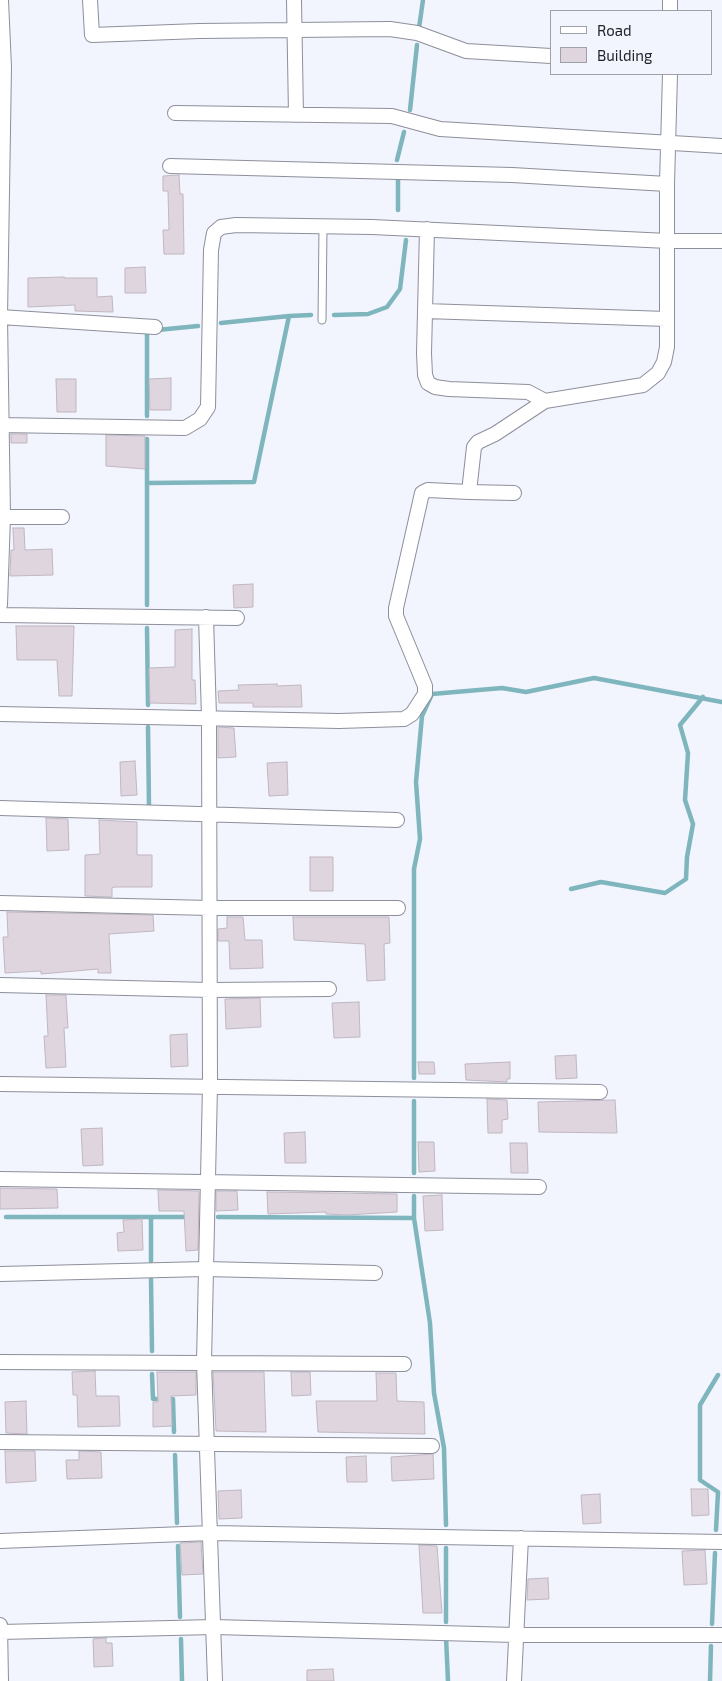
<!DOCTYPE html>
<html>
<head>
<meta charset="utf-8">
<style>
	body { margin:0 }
	#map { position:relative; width:722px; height:1681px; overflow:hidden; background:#f2f4fe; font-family:"Exo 2",sans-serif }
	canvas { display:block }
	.legend { position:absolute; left:550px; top:10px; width:162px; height:65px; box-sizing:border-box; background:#f2f4fe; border:1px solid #9fa0a8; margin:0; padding:6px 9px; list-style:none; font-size:15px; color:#222327 }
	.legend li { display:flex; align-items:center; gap:10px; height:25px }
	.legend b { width:25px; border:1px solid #9fa0a8 }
</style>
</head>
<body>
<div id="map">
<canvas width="722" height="1681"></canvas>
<ul class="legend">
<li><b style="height:6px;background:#fff"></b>Road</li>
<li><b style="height:14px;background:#ded5df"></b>Building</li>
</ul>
</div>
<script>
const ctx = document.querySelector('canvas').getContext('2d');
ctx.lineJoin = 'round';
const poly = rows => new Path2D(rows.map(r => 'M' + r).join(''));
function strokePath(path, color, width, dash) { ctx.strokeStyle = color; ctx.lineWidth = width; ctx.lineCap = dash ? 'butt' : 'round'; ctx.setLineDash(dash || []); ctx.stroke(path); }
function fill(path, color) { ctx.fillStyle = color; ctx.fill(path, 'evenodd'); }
strokePath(poly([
	[419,28,423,0],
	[410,110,417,45],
	[397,160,404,132],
	[398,179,398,210],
	[334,315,368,314,387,307,400,289,406,240],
	[221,323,289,316],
	[147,416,147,331,198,326],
	[147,439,147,483],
	[147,605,147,483,254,482,289,316,311,315],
	[147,628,148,705],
	[148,727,149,808],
	[571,889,601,882,665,893,686,879,687,857,693,824,685,800,688,753,680,725,703,697],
	[414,1078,414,869,420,839,416,782,422,716,432,694,502,688,526,692,594,678,722,702],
	[414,1173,414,1101],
	[6,1217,190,1217],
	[151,1217,151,1261],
	[218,1217,414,1218,414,1196],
	[414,1218,430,1323,434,1393,444,1448,446,1525],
	[151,1279,152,1351],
	[152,1374,153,1399,173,1399,174,1432],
	[175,1455,177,1523],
	[716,1530,718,1492,700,1480,700,1405,718,1375],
	[178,1546,180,1617],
	[446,1548,446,1622],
	[712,1624,715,1553],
	[446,1637,448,1681],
	[181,1639,182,1681],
	[710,1681,711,1646]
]), '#7fb6bd', 4.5);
const building = poly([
	[179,175,180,194,183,194,184,254,164,254,163,230,169,230,168,191,163,191,163,176,179,175],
	[145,267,146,293,125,293,125,268,145,267],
	[64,277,64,278,97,278,97,297,112,296,113,312,75,311,75,305,28,307,28,278,64,277],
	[171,378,171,410,150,410,149,379,171,378],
	[56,379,76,379,76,412,57,412,56,379],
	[11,434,27,434,27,443,11,443,11,434],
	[106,435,145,436,145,469,106,466,106,435],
	[13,528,24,528,25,550,52,549,53,575,10,576,11,550,14,550,13,528],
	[253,584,253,607,234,608,233,585,253,584],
	[16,626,74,626,72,696,59,696,57,660,17,660,16,626],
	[192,629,192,680,195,680,196,704,150,703,149,668,175,667,175,630,192,629],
	[277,684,277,686,301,685,302,707,253,707,253,703,219,703,218,691,239,690,238,685,277,684],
	[218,727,234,728,236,757,218,758,218,727],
	[135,761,137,795,121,796,120,762,135,761],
	[287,762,288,795,269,796,267,763,287,762],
	[46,818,68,819,69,850,47,851,46,818],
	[99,820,137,822,137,855,152,855,152,887,115,887,112,888,112,897,85,896,85,855,100,854,99,820],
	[310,857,333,857,333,891,310,891,310,857],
	[7,912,153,915,154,931,109,934,111,973,98,973,98,969,41,974,41,971,5,973,3,937,8,937,7,912],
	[227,917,243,917,245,940,262,940,263,968,230,969,229,941,218,941,218,929,227,928,227,917],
	[293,917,389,917,390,943,384,944,385,980,367,981,365,944,294,940,293,917],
	[46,995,66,995,68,1028,64,1028,66,1067,46,1068,44,1036,48,1036,46,995],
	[260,998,261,1027,226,1029,225,999,260,998],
	[359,1002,360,1037,334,1038,332,1003,359,1002],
	[187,1034,188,1066,171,1067,170,1035,187,1034],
	[576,1055,577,1078,556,1079,555,1056,576,1055],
	[418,1062,434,1062,435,1074,419,1074,418,1062],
	[510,1062,510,1079,507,1079,507,1082,466,1080,465,1064,510,1062],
	[487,1099,507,1100,508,1119,502,1120,502,1133,488,1133,487,1099],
	[615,1100,617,1133,539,1132,538,1102,615,1100],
	[102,1128,103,1165,83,1166,81,1129,102,1128],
	[305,1132,306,1163,285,1163,284,1133,305,1132],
	[418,1142,434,1142,435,1171,419,1172,418,1142],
	[510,1143,527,1143,528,1173,511,1173,510,1143],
	[0,1188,57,1189,58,1208,0,1209,0,1188],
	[158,1190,199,1191,198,1250,186,1251,184,1211,159,1211,158,1190],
	[216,1191,237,1191,238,1210,216,1211,216,1191],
	[267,1192,397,1194,397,1212,347,1215,326,1214,326,1212,268,1214,267,1192],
	[442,1195,443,1230,425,1231,423,1196,442,1195],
	[142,1219,143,1250,118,1251,117,1233,124,1232,123,1220,142,1219],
	[95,1371,96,1396,119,1396,120,1426,78,1427,77,1395,73,1395,72,1372,95,1371],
	[157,1372,196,1372,196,1395,171,1396,172,1426,153,1427,153,1402,158,1402,157,1372],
	[213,1372,264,1372,266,1432,216,1431,213,1372],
	[291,1372,310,1372,311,1395,292,1396,291,1372],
	[376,1373,396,1373,397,1401,424,1402,425,1434,318,1432,316,1401,377,1401,376,1373],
	[26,1401,27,1434,6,1433,5,1402,26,1401],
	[5,1451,35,1451,36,1481,6,1483,5,1451],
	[79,1451,101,1452,102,1478,67,1479,66,1460,79,1460,79,1451],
	[433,1454,434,1479,392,1481,391,1457,433,1454],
	[366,1456,367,1482,347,1482,346,1457,366,1456],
	[691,1489,708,1489,709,1515,692,1516,691,1489],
	[241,1490,242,1518,219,1519,218,1491,241,1490],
	[600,1494,601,1523,583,1524,581,1495,600,1494],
	[201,1542,203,1574,182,1575,180,1543,201,1542],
	[419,1545,437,1546,442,1613,423,1613,419,1545],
	[705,1550,707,1584,684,1585,682,1551,705,1550],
	[548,1578,549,1599,527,1600,528,1579,548,1578],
	[106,1638,106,1643,112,1643,113,1666,94,1667,93,1639,106,1638],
	[333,1669,334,1681,307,1681,307,1670,333,1669]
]);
fill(building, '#ded5df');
strokePath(building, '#c0b7c1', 1);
const service = poly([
	[322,320,323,226]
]);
const minor = poly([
	[90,0,92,35,199,31,390,29,417,33,466,51,551,56],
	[294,0,296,115],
	[670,0,670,11],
	[175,113,392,116,440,129,722,146],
	[170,166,512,175,667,184,670,74],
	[427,229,424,353,425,375,428,383,435,387,449,389,528,392,545,401],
	[425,311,667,319],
	[0,317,155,327],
	[0,425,185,428,200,419,208,407,211,250,214,233,221,227,236,225,372,227,668,241,722,241],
	[469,492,514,493],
	[0,517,62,517],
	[0,605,3,516,0,317,4,67,1,0],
	[0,615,237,618],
	[206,617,209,717,210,1086,204,1362,215,1681],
	[0,714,339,721,404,719,412,714,425,694,425,686,396,616,396,608,422,493,428,490,469,492,474,447,478,442,495,434,545,401,643,385,658,373,664,362,667,347,667,184],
	[0,808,397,820],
	[0,903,210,908,398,908],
	[0,985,210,990,329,989],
	[0,1084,600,1092],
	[0,1179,539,1187],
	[0,1274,205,1269,375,1273],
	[0,1362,404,1364],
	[0,1442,432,1446],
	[0,1541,211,1533,722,1542],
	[0,1625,1,1681],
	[0,1632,214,1627,515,1635,722,1635],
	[514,1681,521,1538]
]);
strokePath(service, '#8d8f9a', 9);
strokePath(minor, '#8d8f9a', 16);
strokePath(service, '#fff', 7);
strokePath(minor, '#fff', 14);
</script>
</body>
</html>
